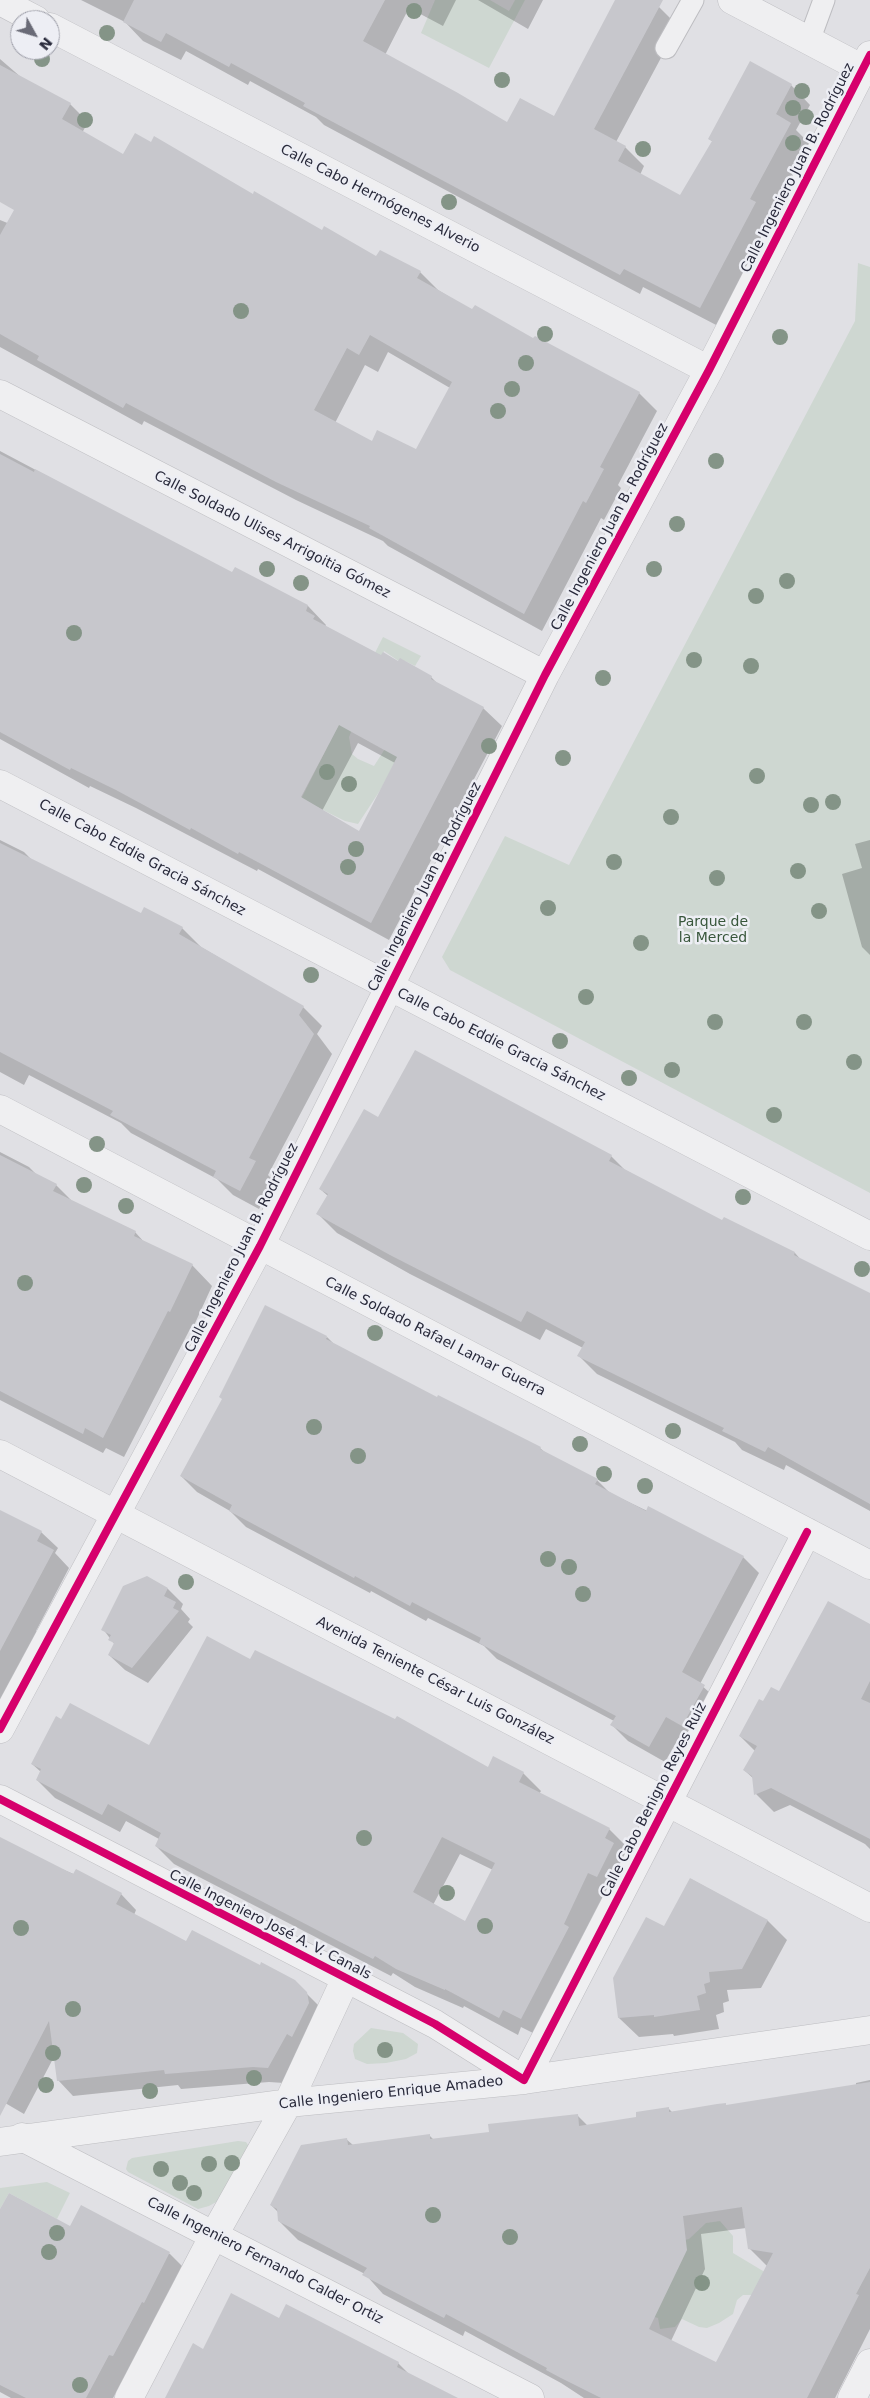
<!DOCTYPE html>
<html>
<head>
<meta charset="utf-8">
<style>
	body { margin:0 }
	#map { position:relative; width:870px; height:2398px; overflow:hidden; background:#e0e0e4; font-family:"DejaVu Sans",sans-serif }
	canvas { display:block }
	.north { position:absolute; left:10px; top:10px; width:50px; height:50px; box-sizing:border-box; background:#edeef4; border:1px solid #9fa0aa; border-radius:50%; rotate:129deg; font-size:14px; font-weight:700; line-height:20px; text-align:center; color:#292a3b }
	.north::after { content:''; display:block; margin:auto; width:18px; height:22px; background:#696a76; clip-path:polygon(50% 0,100% 100%,50% 72%,0 100%) }
</style>
</head>
<body>
<div id="map">
<canvas width="870" height="2398"></canvas>
<div class="north">N</div>
</div>
<script>
const ctx = document.querySelector('canvas').getContext('2d');
ctx.lineJoin = 'round';
function fill(path, color) { ctx.fillStyle = color; ctx.fill(path, 'evenodd'); }
const poly = rows => new Path2D(rows.map(r => 'M' + r).join(''));
function strokePath(path, color, width, dash) { ctx.strokeStyle = color; ctx.lineWidth = width; ctx.lineCap = dash ? 'butt' : 'round'; ctx.setLineDash(dash || []); ctx.stroke(path); }
function drawText(font, color, halo, rows, align = 'center') {
  ctx.font = font + ' "DejaVu Sans",sans-serif'; ctx.lineWidth = 5; ctx.setLineDash([]); ctx.textBaseline = 'middle'; ctx.strokeStyle = halo; ctx.fillStyle = color; for (const [text, x, y, turn = 0] of rows) {
    ctx.save(); ctx.translate(x, y); ctx.rotate((+turn || 0) * Math.PI / 180); ctx.textAlign = isNaN(turn) ? turn : align; if (halo) ctx.strokeText(text, 0, 0); ctx.fillText(text, 0, 0); ctx.restore();
  }
}
fill(poly([
	[435,0,490,0,509,11,515,0,525,0,489,68,421,33],
	[858,263,870,267,870,1193,450,970,442,957,505,836,569,865,855,321],
	[383,637,421,656,415,666,405,661,403,664,384,651,350,719,355,723,349,737,352,754,358,759,374,766,390,741,402,750,381,789,358,824,345,821,301,799],
	[371,2028,403,2033,418,2044,417,2053,406,2059,386,2063,367,2064,355,2059,353,2051,354,2044],
	[238,2141,246,2142,250,2148,218,2201,209,2206,198,2209,128,2172,126,2169,128,2161,132,2158],
	[47,2182,70,2193,57,2219,9,2193,0,2209,0,2188],
	[720,2221,733,2236,733,2253,768,2274,754,2295,743,2295,737,2300,733,2314,719,2323,707,2328,699,2327,682,2319,675,2327,660,2329,658,2318,643,2314,653,2246,689,2239,706,2223]
]), '#ced7d1');
fill(poly([
	[81,0,456,0,443,26,409,8,385,55,507,124,555,118,617,0,646,0,659,7,678,26,616,142,625,147,644,166,640,175,680,197,713,142,709,139,791,85,810,105,796,130,809,143,769,217,774,222,720,327,643,287,640,294,324,125,316,117,250,81,248,85,186,51,181,60,143,41,125,22],
	[478,0,543,0,528,29],
	[0,59,22,78,70,104,88,122,82,133,123,156,253,196,376,258,420,272,438,290,473,311,639,393,657,411,618,485,621,488,604,520,601,518,542,631,388,546,383,541,296,500,144,421,142,425,0,347,0,220,57,243,0,181],
	[388,352,450,388,417,451,372,442,335,423,365,365,378,372],
	[0,451,232,574,235,569,308,606,326,625,325,627,382,657,431,677,437,683,483,708,502,726,389,940,258,869,257,871,136,808,90,786,89,788,0,739],
	[358,743,395,763,359,833,322,811],
	[0,840,24,852,33,861,141,915,182,928,201,947,303,1007,322,1026,317,1034,332,1054,268,1175,274,1181,259,1209,233,1195,217,1179,131,1133,121,1123,29,1075,24,1085,0,1072],
	[870,840,870,955,862,947,842,874,862,868,855,844],
	[379,1118,611,1156,625,1170,723,1222,725,1219,795,1253,802,1261,870,1295,870,1511,786,1465,784,1470,742,1450,735,1442,597,1374,579,1356,583,1348,546,1329,540,1340,410,1274,337,1233,318,1214,328,1196,320,1189],
	[0,1152,29,1167,39,1177,56,1185,73,1202,135,1232,145,1243,192,1265,212,1286,191,1332,189,1331,124,1457,106,1448,103,1453,0,1400],
	[327,1337,335,1345,437,1399,540,1448,547,1454,597,1480,610,1493,743,1557,759,1573,700,1684,720,1702,699,1741,682,1732,665,1762,628,1741,612,1725,614,1721,497,1659,484,1646,428,1618,426,1621,371,1591,370,1593,246,1527,230,1511,197,1492,181,1476],
	[0,1517,41,1532,58,1548,55,1553,69,1568,36,1631,43,1638,0,1712],
	[147,1577,168,1589,183,1604,181,1609,190,1619,188,1622,193,1627,148,1683,125,1670,109,1655,115,1645,103,1629],
	[870,1625,870,1849,865,1844,790,1805,774,1812,756,1794,754,1779,744,1770,755,1751,740,1736,763,1703],
	[251,1660,489,1769,523,1773,541,1791,539,1794,609,1829,627,1847,624,1854,631,1862,615,1894,606,1890,539,2036,521,2027,518,2035,464,2006,463,2008,415,1987,393,1973,391,1976,174,1864,156,1846,159,1839,126,1821,120,1832,55,1798,37,1780,41,1772,32,1764,149,1747],
	[460,1854,493,1870,466,1922,433,1905],
	[0,1843,121,1894,136,1910,134,1915,187,1943,260,1966,294,1981,322,2009,284,2083,269,2082,181,2089,178,2085,73,2096,58,2080,55,2055,24,2114,0,2100],
	[691,1879,768,1921,787,1940,761,1988,727,1990,729,2001,723,2003,724,2012,716,2015,719,2029,674,2036,673,2034,639,2037,619,2018],
	[870,2080,870,2329,835,2398,584,2398,561,2383,465,2331,463,2336,383,2294,365,2274,298,2240,279,2221,278,2212,271,2205,346,2139,353,2145,429,2135,434,2140,491,2133,577,2115,588,2126,638,2118,668,2108,672,2112,727,2106,856,2085,856,2083],
	[746,2228,749,2248,767,2266,717,2364,671,2341,705,2269,701,2234],
	[82,2207,170,2254,187,2271,131,2373,127,2372,113,2398,11,2398,0,2392,0,2212,71,2228],
	[279,2320,398,2363,410,2375,455,2398,166,2398,204,2350]
]), '#0003');
fill(poly([
	[134,0,385,0,363,41,458,93,507,122,520,98,554,116,615,0,663,0,594,129,626,146,618,161,680,195,712,141,708,139,750,61,792,84,776,114,791,123,750,199,756,202,700,308,624,269,620,275,303,106,305,103,231,63,229,67,166,33,161,42,123,22],
	[0,65,71,103,62,119,123,154,135,133,151,142,154,136,253,194,254,191,322,230,324,226,376,256,380,250,421,271,417,278,472,309,475,305,533,338,535,336,640,392,600,467,604,469,586,503,583,501,524,614,369,528,370,526,276,482,126,403,123,408,37,360,39,356,0,334,0,235,14,210,0,202],
	[370,335,452,382,416,449,377,430,372,441,314,410,347,348,359,355],
	[0,454,34,472,35,469,232,572,235,567,308,605,306,611,315,616,313,619,381,655,383,652,398,661,400,658,432,676,431,679,484,707,371,923,239,852,238,854,191,828,190,830,116,790,71,768,70,770,0,732],
	[339,725,397,757,359,831,301,797],
	[0,843,141,913,144,907,183,927,179,934,304,1006,299,1015,314,1034,249,1158,256,1161,240,1191,213,1177,216,1171,110,1115,113,1111,0,1052],
	[415,1050,612,1155,609,1161,722,1220,724,1217,795,1252,794,1255,870,1293,870,1504,768,1447,765,1452,722,1431,724,1428,577,1356,585,1342,527,1311,521,1322,390,1255,316,1214,328,1194,319,1189,364,1109,378,1117],
	[0,1155,57,1184,53,1191,136,1231,134,1236,193,1264,170,1312,168,1311,103,1438,85,1428,83,1434,0,1391],
	[265,1305,327,1336,326,1339,437,1397,438,1395,541,1447,540,1449,598,1479,595,1484,646,1511,648,1506,744,1556,682,1672,705,1685,682,1726,666,1717,649,1747,610,1725,616,1716,479,1643,481,1638,412,1602,410,1606,355,1576,354,1578,283,1540,229,1511,232,1505,180,1476,222,1399,219,1397],
	[0,1510,42,1531,37,1541,54,1550,0,1651],
	[147,1576,168,1588,164,1596,176,1602,173,1608,179,1611,132,1668,108,1655,114,1643,108,1640,111,1635,101,1630,123,1586],
	[828,1601,870,1624,870,1681,861,1699,870,1703,870,1839,771,1788,754,1795,752,1776,743,1770,757,1746,739,1736,759,1699,763,1701,771,1687,779,1691],
	[207,1636,250,1659,255,1650,395,1719,397,1716,488,1767,493,1756,524,1772,519,1782,610,1828,605,1838,614,1843,597,1877,588,1873,564,1924,569,1927,521,2019,503,2010,499,2018,445,1989,445,1990,396,1969,375,1956,373,1959,155,1846,161,1833,108,1804,102,1815,36,1780,41,1769,31,1764,56,1716,61,1719,70,1703,149,1745],
	[442,1837,495,1863,465,1921,413,1892],
	[0,1837,73,1874,76,1869,122,1893,116,1904,186,1941,192,1930,260,1965,261,1962,295,1980,307,1992,309,2003,292,2037,287,2034,268,2068,253,2067,165,2074,164,2070,57,2081,49,2021,0,2116],
	[690,1878,768,1920,742,1969,709,1972,710,1982,704,1984,706,1993,697,1996,700,2010,654,2017,654,2015,618,2018,613,1978,646,1917,664,1926],
	[870,2082,870,2268,856,2294,859,2295,807,2398,601,2398,561,2378,546,2370,547,2368,446,2314,444,2318,362,2275,367,2268,278,2221,277,2209,270,2205,301,2145,347,2138,348,2145,430,2134,430,2139,489,2132,488,2124,578,2114,579,2126,636,2117,636,2112,669,2107,669,2112,717,2104,726,2103,726,2105],
	[742,2207,748,2249,773,2253,716,2362,649,2329,687,2250,683,2216],
	[9,2193,70,2226,81,2205,170,2252,144,2303,142,2302,113,2356,109,2355,86,2398,26,2398,0,2385,0,2209],
	[231,2293,279,2318,286,2304,399,2362,397,2367,458,2398,165,2398,193,2343,203,2349]
]), '#c7c7cc');
const service = poly([
	[809,41,824,0],
	[666,48,693,0]
]);
const minor = poly([
	[732,0,863,69],
	[0,1,36,20],
	[50,27,709,370],
	[0,394,545,675],
	[0,784,870,1236],
	[0,1109,870,1565],
	[0,1729,260,1246,545,675,709,370,870,55],
	[0,1799,435,2024,524,2080,807,1532],
	[22,2137,530,2398],
	[0,2142,288,2103,524,2080,870,2030],
	[129,2398,214,2235,288,2103,346,1978]
]);
const tertiary = poly([
	[0,1454,870,1908],
	[852,2398,870,2363]
]);
strokePath(service, '#bdbdc1', 23);
strokePath(minor, '#bdbdc1', 29);
strokePath(tertiary, '#bdbdc1', 29);
strokePath(service, '#efeff1', 21);
strokePath(minor, '#efeff1', 28);
strokePath(tertiary, '#efeff1', 28);
strokePath(poly([
	[0,1729,260,1246,545,675,709,370,870,55],
	[0,1799,435,2024,524,2080,807,1532]
]), '#d6006c', 8);
ctx.fillStyle = '#849487';
for (const [x, y] of [
	[414,11],
	[107,33],
	[42,59],
	[502,80],
	[802,91],
	[793,108],
	[806,117],
	[85,120],
	[793,143],
	[643,149],
	[449,202],
	[241,311],
	[545,334],
	[780,337],
	[526,363],
	[512,389],
	[498,411],
	[716,461],
	[677,524],
	[267,569],
	[654,569],
	[787,581],
	[301,583],
	[756,596],
	[74,633],
	[694,660],
	[751,666],
	[603,678],
	[489,746],
	[563,758],
	[327,772],
	[757,776],
	[349,784],
	[833,802],
	[811,805],
	[671,817],
	[356,849],
	[614,862],
	[348,867],
	[798,871],
	[717,878],
	[548,908],
	[819,911],
	[641,943],
	[311,975],
	[586,997],
	[715,1022],
	[804,1022],
	[560,1041],
	[854,1062],
	[672,1070],
	[629,1078],
	[774,1115],
	[97,1144],
	[84,1185],
	[743,1197],
	[126,1206],
	[862,1269],
	[25,1283],
	[375,1333],
	[314,1427],
	[673,1431],
	[580,1444],
	[358,1456],
	[604,1474],
	[645,1486],
	[548,1559],
	[569,1567],
	[186,1582],
	[583,1594],
	[364,1838],
	[447,1893],
	[485,1926],
	[21,1928],
	[73,2009],
	[385,2050],
	[53,2053],
	[254,2078],
	[46,2085],
	[150,2091],
	[232,2163],
	[209,2164],
	[161,2169],
	[180,2183],
	[194,2193],
	[433,2215],
	[57,2233],
	[510,2237],
	[49,2252],
	[702,2283],
	[80,2385]
]) { ctx.beginPath(); ctx.arc(x, y, 8, 0, 2 * Math.PI); ctx.fill(); }
drawText('14px', '#292a3b', '#edeef4', [
	["Calle Ingeniero Juan B. Rodríguez",798,168,-63],
	["Calle Cabo Hermógenes Alverio",380,199,27],
	["Calle Ingeniero Juan B. Rodríguez",610,527,-62],
	["Calle Soldado Ulises Arrigoitia Gómez",272,535,27],
	["Calle Cabo Eddie Gracia Sánchez",142,858,28],
	["Calle Ingeniero Juan B. Rodríguez",425,887,-63],
	["Calle Cabo Eddie Gracia Sánchez",501,1045,27],
	["Calle Ingeniero Juan B. Rodríguez",242,1248,-63],
	["Calle Soldado Rafael Lamar Guerra",435,1337,27],
	["Avenida Teniente César Luis González",435,1681,27],
	["Calle Cabo Benigno Reyes Ruiz",654,1800,-63],
	["Calle Ingeniero José A. V. Canals",270,1925,27],
	["Calle Ingeniero Enrique Amadeo",391,2093,-6],
	["Calle Ingeniero Fernando Calder Ortiz",265,2261,27]
]);
drawText('14px', '#38563b', '#edeef4', [
	["Parque de",713,922],
	["la Merced",713,938]
]);
</script>
</body>
</html>
